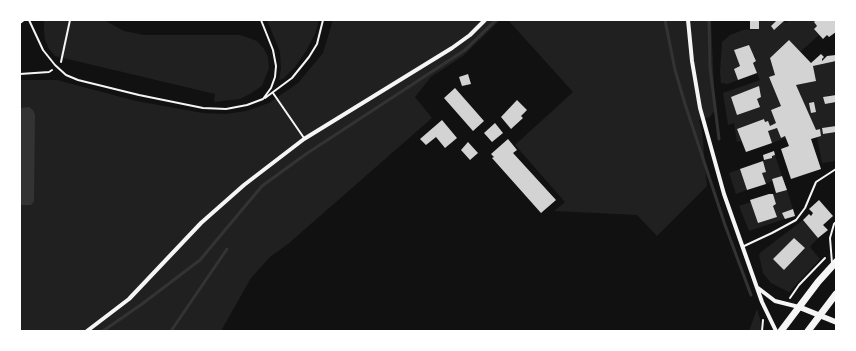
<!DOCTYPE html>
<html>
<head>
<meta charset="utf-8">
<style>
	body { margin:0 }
	#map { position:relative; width:856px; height:351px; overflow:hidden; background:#111; font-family:"Alegreya Sans",sans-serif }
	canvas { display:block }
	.frame { position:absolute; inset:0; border:21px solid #fff; pointer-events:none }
</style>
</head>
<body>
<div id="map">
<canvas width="856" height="351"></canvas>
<div class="frame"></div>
</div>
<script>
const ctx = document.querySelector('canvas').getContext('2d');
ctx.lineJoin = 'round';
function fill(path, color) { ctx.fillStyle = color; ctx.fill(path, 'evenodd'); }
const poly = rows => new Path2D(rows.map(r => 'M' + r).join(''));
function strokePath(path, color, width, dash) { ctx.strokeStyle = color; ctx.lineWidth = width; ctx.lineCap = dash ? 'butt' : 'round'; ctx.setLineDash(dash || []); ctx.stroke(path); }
fill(poly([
	[44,20,104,20,124,31,144,35,240,35,249,38,257,41,264,49,268,57,269,68,262,86,250,94,240,99,214,102,215,94,55,56,49,49,45,40,44,31],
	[267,20,319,20,315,34,306,51,295,67,283,79,279,80,281,68,280,52],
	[333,20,500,20,463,56,431,77,415,97,432,118,288,244,270,257,251,278,221,331,20,331,20,80,57,80,136,101,203,113,226,114,246,111,269,103,298,83,323,53],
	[508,20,711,20,715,110,710,117,699,120,702,132,707,186,657,236,637,215,554,211,565,202,515,145,573,92],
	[759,20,777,20,771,26,774,30,784,21,786,23,789,20,816,20,814,22,817,26,814,29,819,35,800,52,789,40,770,58,775,75,769,78,781,106,776,123,770,126,764,119,737,129,741,141,737,142,734,123,728,125,723,93,760,80,753,63,756,61,756,59,754,55,753,55,749,45,734,51,740,66,734,69,738,80,728,84,721,83,720,72,722,42,730,35,743,30,759,29],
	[836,61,836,94,823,97,825,104,836,102,836,126,822,128,823,134,836,132,836,161,822,163,817,137,821,136,820,129,816,130,796,85,816,81,813,66],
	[777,128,781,138,785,136,786,138,772,143,768,131],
	[775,155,782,176,772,179,772,181,766,184,762,173,766,171,763,161],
	[740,169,747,190,736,194,729,173],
	[787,190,793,209,783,213,785,219,749,231,739,206,751,202,773,206,776,205,773,194],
	[803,220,818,238,810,247,820,259,789,292,771,283,763,273,759,255,761,252],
	[794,238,805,249,784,270,773,259],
	[757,309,760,319,761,329,760,331,749,331]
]), '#202020');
fill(poly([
	[29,107,33,110,35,115,34,201,31,205,20,205,20,108]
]), '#333');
strokePath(poly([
	[665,20,675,70,685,104,725,225,751,295],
	[709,20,710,67,719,139],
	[103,331,142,304,200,260,262,186,306,154,465,50,496,20],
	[171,331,227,249]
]), '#333', 3);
fill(poly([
	[750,20,759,20,759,29,750,29],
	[777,20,784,21,774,30,771,26],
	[816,20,836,20,836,32,829,37,827,35,823,39,814,29,817,26,814,22],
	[789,40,811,63,821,54,824,57,822,59,822,61,827,56,836,55,836,61,813,66,816,81,796,85,816,130,820,129,821,136,811,139,821,169,791,179,781,149,789,146,785,136,781,138,777,128,768,131,772,143,746,152,737,129,764,119,765,122,768,121,770,126,776,123,771,110,781,106,769,77,775,75,770,58],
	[749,45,756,61,753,63,757,73,738,80,734,69,740,66,734,50],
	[468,74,471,84,462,86,459,77],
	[759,86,761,97,757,99,760,107,737,115,731,97],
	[455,88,484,121,473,131,444,98],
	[836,95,836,102,825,104,823,97],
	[517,100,527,110,521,116,523,118,511,129,501,117],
	[814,102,816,112,811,113,809,103],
	[442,120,457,138,445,148,436,137,426,145,420,139],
	[495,123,503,133,492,142,484,133],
	[836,126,836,132,823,134,822,128],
	[508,139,517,150,513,153,556,200,541,213,492,158,494,157,491,154],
	[468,142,478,153,470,160,461,150],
	[774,151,775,155,772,156,772,158,764,160,763,155],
	[763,161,766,172,762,173,766,184,747,190,740,169],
	[782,176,787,190,776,193,772,179],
	[769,194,773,194,776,204,773,206,777,217,758,223,750,200],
	[819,200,833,216,823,225,828,230,818,238,803,220,809,214,811,216,813,213,809,209],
	[793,209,795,216,785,219,782,213],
	[794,238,805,248,784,270,773,259]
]), '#d3d3d3');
strokePath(poly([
	[61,62,70,20],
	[20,74,49,72,52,70],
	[790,298,799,285,825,258],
	[762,331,763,320]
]), '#f5f5f5', 2);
strokePath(poly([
	[29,20,43,50,55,65,66,75,78,80,139,95,203,108,226,109,247,105,263,99,271,88,275,77,276,66,273,50,261,20],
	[20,23,24,20],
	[273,93,304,138],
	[265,98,292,78,309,57,317,44,323,20],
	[742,247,772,233,796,220,805,208,816,182,836,169],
	[832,263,830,238,834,224,836,222]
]), '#f5f5f5', 2);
strokePath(poly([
	[688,20,692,61,700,108,724,194,762,302,776,331],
	[758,288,775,301,799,307],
	[87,331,129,299,201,223,244,185,304,139,452,48,470,35,485,20]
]), '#f5f5f5', 4);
strokePath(poly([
	[799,307,836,322]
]), '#f5f5f5', 5.5);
strokePath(poly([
	[781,331,818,282,836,262],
	[808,331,836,294]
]), '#f5f5f5', 7);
</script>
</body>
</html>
